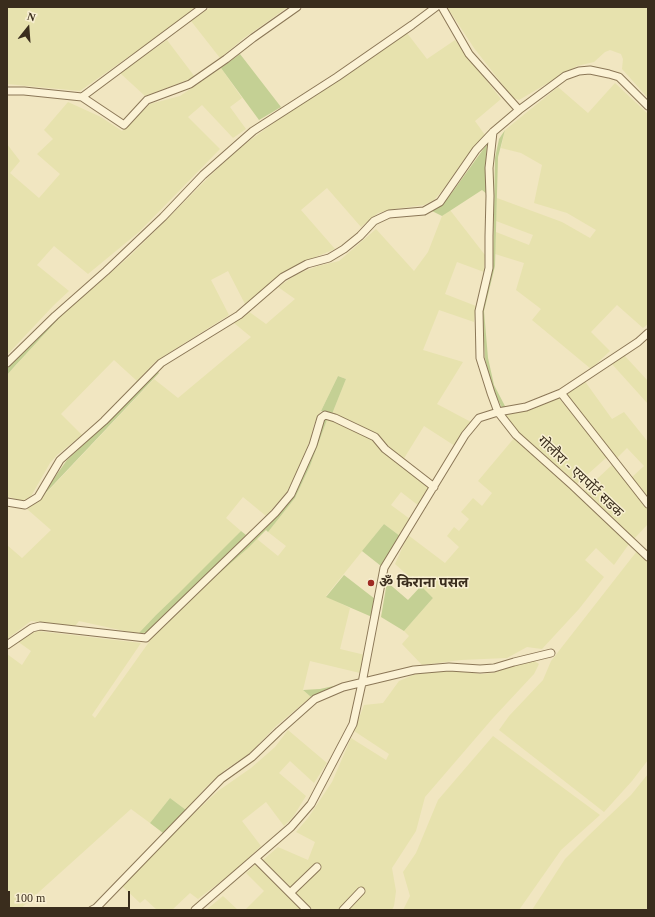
<!DOCTYPE html>
<html>
<head>
<meta charset="utf-8">
<style>
	body { margin:0 }
	#map { position:relative; width:655px; height:917px; overflow:hidden; background:#f1e6c1; font-family:"Times New Roman",serif }
	canvas { display:block }
	.frame { position:absolute; inset:0; border:8px solid #3a2d1d; pointer-events:none }
	.north { position:absolute; left:8px; top:8px; width:40px; height:40px; -webkit-text-stroke:3px #f8efd1; paint-order:stroke; rotate:17deg; font-size:11px; font-weight:700; line-height:16px; text-align:center; color:#3a2d1d }
	.north::after { content:''; display:block; margin:auto; width:14px; height:18px; background:#3a2d1d; clip-path:polygon(50% 0,100% 100%,50% 72%,0 100%) }
	.scale { position:absolute; left:8px; top:891px; width:122px; height:18px; box-sizing:border-box; border:2px solid #3a2d1d; border-top:0; padding-left:5px; font-size:12px; line-height:14px; white-space:nowrap; color:#3a2d1d; -webkit-text-stroke:3px #f8efd1; paint-order:stroke }
</style>
</head>
<body>
<div id="map">
<canvas width="655" height="917"></canvas>
<div class="frame"></div>
<div class="north">N</div>
<div class="scale">100 m</div>
</div>
<script>
const ctx = document.querySelector('canvas').getContext('2d');
ctx.lineJoin = 'round';
function fill(path, color) { ctx.fillStyle = color; ctx.fill(path, 'evenodd'); }
const poly = rows => new Path2D(rows.map(r => 'M' + r).join(''));
function strokePath(path, color, width, dash) { ctx.strokeStyle = color; ctx.lineWidth = width; ctx.lineCap = dash ? 'butt' : 'round'; ctx.setLineDash(dash || []); ctx.stroke(path); }
function drawText(font, color, halo, rows, align = 'center') {
  ctx.font = font + ' "Times New Roman","Noto Sans Devanagari",serif'; ctx.lineWidth = 3; ctx.setLineDash([]); ctx.textBaseline = 'middle'; ctx.strokeStyle = halo; ctx.fillStyle = color; for (const [text, x, y, turn = 0] of rows) {
    ctx.save(); ctx.translate(x, y); ctx.rotate((+turn || 0) * Math.PI / 180); ctx.textAlign = isNaN(turn) ? turn : align; if (halo) ctx.strokeText(text, 0, 0); ctx.fillText(text, 0, 0); ctx.restore();
  }
}
fill(poly([
	[7,7,199,7,80,91,7,84],
	[211,7,288,7,244,38,220,58,191,21],
	[447,7,648,7,648,98,622,69,623,59,621,54,610,50,605,52,594,62,577,66,519,100,513,98,474,48],
	[407,33,427,59,455,40,501,99,475,121,485,135,473,148,442,191,434,200,424,205,394,209,378,213,361,227,327,188,301,210,335,249,299,264,282,275,245,304,228,271,211,280,229,315,156,361,137,381,114,360,61,414,82,435,57,455,50,463,30,498,21,501,7,496,7,375,64,313,130,256,223,163,245,144,309,97],
	[167,40,195,77,145,96,120,73],
	[221,68,242,98,230,107,246,129,233,138,202,105,188,117,220,149,139,232,88,274,54,246,37,265,69,291,54,305,7,355,7,275,8,274,7,273,7,144,20,161,10,173,39,198,60,174,37,154,53,139,44,130,68,102,101,117,122,131,150,104,180,96],
	[615,83,648,114,648,324,643,328,617,305,591,332,610,351,591,369,532,320,541,309,516,290,524,263,495,254,496,232,529,245,533,235,496,221,497,198,562,222,590,238,596,230,567,213,534,203,542,165,521,153,501,148,505,130,558,87,588,113],
	[450,210,485,255,484,272,457,262,445,294,476,306,474,322,439,310,423,350,463,362,437,404,471,422,455,446,424,426,403,460,387,448,332,414,346,379,338,376,314,425,305,457,287,492,266,516,243,497,226,518,241,531,211,563,156,615,138,634,79,621,75,626,31,621,7,639,7,545,22,558,51,530,27,509,38,501,50,489,154,379,178,398,251,337,234,323,248,311,266,324,295,299,278,287,297,274,318,266,339,261,376,229,414,271,428,252,442,216],
	[624,355,648,381,648,404,611,363],
	[584,380,612,419,624,412,648,442,648,497,646,498,631,478,644,466,627,448,616,459,566,393],
	[558,397,607,457,577,484,520,434,504,415,533,409],
	[327,420,335,421,377,443,431,487,419,506,401,492,391,505,410,519,400,536,384,524,326,596,350,608,340,649,365,655,360,673,310,661,303,690,311,697,276,726,249,754,226,769,205,788,186,810,170,798,150,823,131,809,19,910,7,910,7,654,22,665,31,651,17,641,37,631,141,643,92,715,95,718,154,635,201,589,257,539,278,556,286,546,268,532,295,498,310,466],
	[515,437,582,499,629,544,614,565,596,548,585,560,604,577,579,609,542,649,527,647,507,658,461,660,422,665,402,644,409,636,404,631,433,598,395,564,408,535,445,563,459,547,447,536,454,527,459,531,469,519,461,512,473,498,482,506,492,493,478,481],
	[613,464,648,507,648,524,633,540,584,491],
	[637,551,648,561,648,760,632,781,604,812,499,730,509,716,543,680,551,661],
	[533,660,539,664,534,674,493,718,425,797,416,831,392,868,396,891,394,906,392,910,313,910,263,860,278,847,308,860,315,842,296,832,308,818,332,782,351,738,386,760,389,754,354,731,364,705,383,703,399,681,418,673,451,670,481,674,493,673,514,665],
	[288,730,327,763,314,783,290,761,279,773,306,796,293,817,284,826,266,802,242,821,261,846,237,869,198,899,190,893,172,910,157,910,145,899,140,903,122,886,190,817,218,791,251,768,275,747],
	[493,736,600,815,561,850,519,910,403,910,410,896,403,872,416,853,438,800],
	[648,774,648,910,532,910,565,859,588,836,631,795],
	[256,864,302,910,245,910,264,891,246,873],
	[223,896,238,910,206,910]
]), '#e7e2ae');
fill(poly([
	[240,54,281,107,259,120,221,68],
	[505,130,498,157,495,266,484,311,488,358,494,385,506,408,502,408,491,385,485,358,482,311,493,265,495,158,499,139],
	[487,144,486,167,488,195,482,190,442,216,432,211,451,194],
	[64,313,14,367,7,375,7,368,50,324],
	[158,372,159,373,142,391,38,501,67,460,101,428],
	[338,376,346,379,332,414,321,411],
	[327,417,373,438,377,443,335,421,327,420,310,466,295,498,268,532,266,530,248,548,201,589,292,496,323,420],
	[384,524,400,536,381,566,362,551],
	[241,531,246,535,148,632,138,634,156,615,179,593],
	[344,575,375,599,372,617,326,597],
	[387,582,408,600,421,586,433,598,404,631,381,617],
	[343,684,311,697,303,690,320,689],
	[170,798,186,810,163,833,150,823]
]), '#c4d094');
const street = poly([
	[442,7,469,54,519,110,565,76,579,71,590,70,609,74,619,77,648,106],
	[7,91,24,91,82,97,124,125,147,100,190,84,226,59,253,38,297,7],
	[82,97,203,7],
	[493,132,489,168,490,196,489,236,489,268,479,311,480,358,491,393,498,412,516,435,573,486,648,557],
	[7,363,55,316,106,271,163,217,203,175,253,131,337,77,412,25,436,7],
	[561,393,648,504],
	[7,502,25,505,38,497,60,460,104,421,161,363,239,315,283,277,307,264,329,258,344,249,360,236,374,221,389,214,424,211,440,202,476,150,493,132,519,110],
	[7,645,32,628,40,626,146,638,275,513,291,494,313,445,321,418,325,415,335,418,375,437,385,449,434,487],
	[255,858,307,910],
	[290,893,317,867],
	[92,910,96,908,221,779,252,757,279,731,315,699,343,687,414,670,449,667,480,669,494,668,514,662,551,653],
	[195,910,291,827,311,804,353,724,362,683,384,568,465,435,479,418,498,412,526,407,561,393,638,342,648,333],
	[343,910,361,891]
]);
strokePath(street, '#8b7757', 9);
strokePath(street, '#fbf2d5', 7);
for (const [x, y, r, color] of [
	[371,583,4,"#9e2b23"]
]) { const dot = new Path2D(); dot.arc(x, y, r, 0, 2 * Math.PI); ctx.fillStyle = color; ctx.fill(dot); strokePath(dot, '#f8efd1', 1.5); }
drawText('14px', '#3a2d1d', '#f8efd1', [
	["गोलौरा - एयर्पोर्ट सडक",580,477,43]
]);
drawText('bold 14px', '#3a2d1d', '#f8efd1', [
	["ॐ किराना पसल",379,583]
], 'left');
</script>
</body>
</html>
